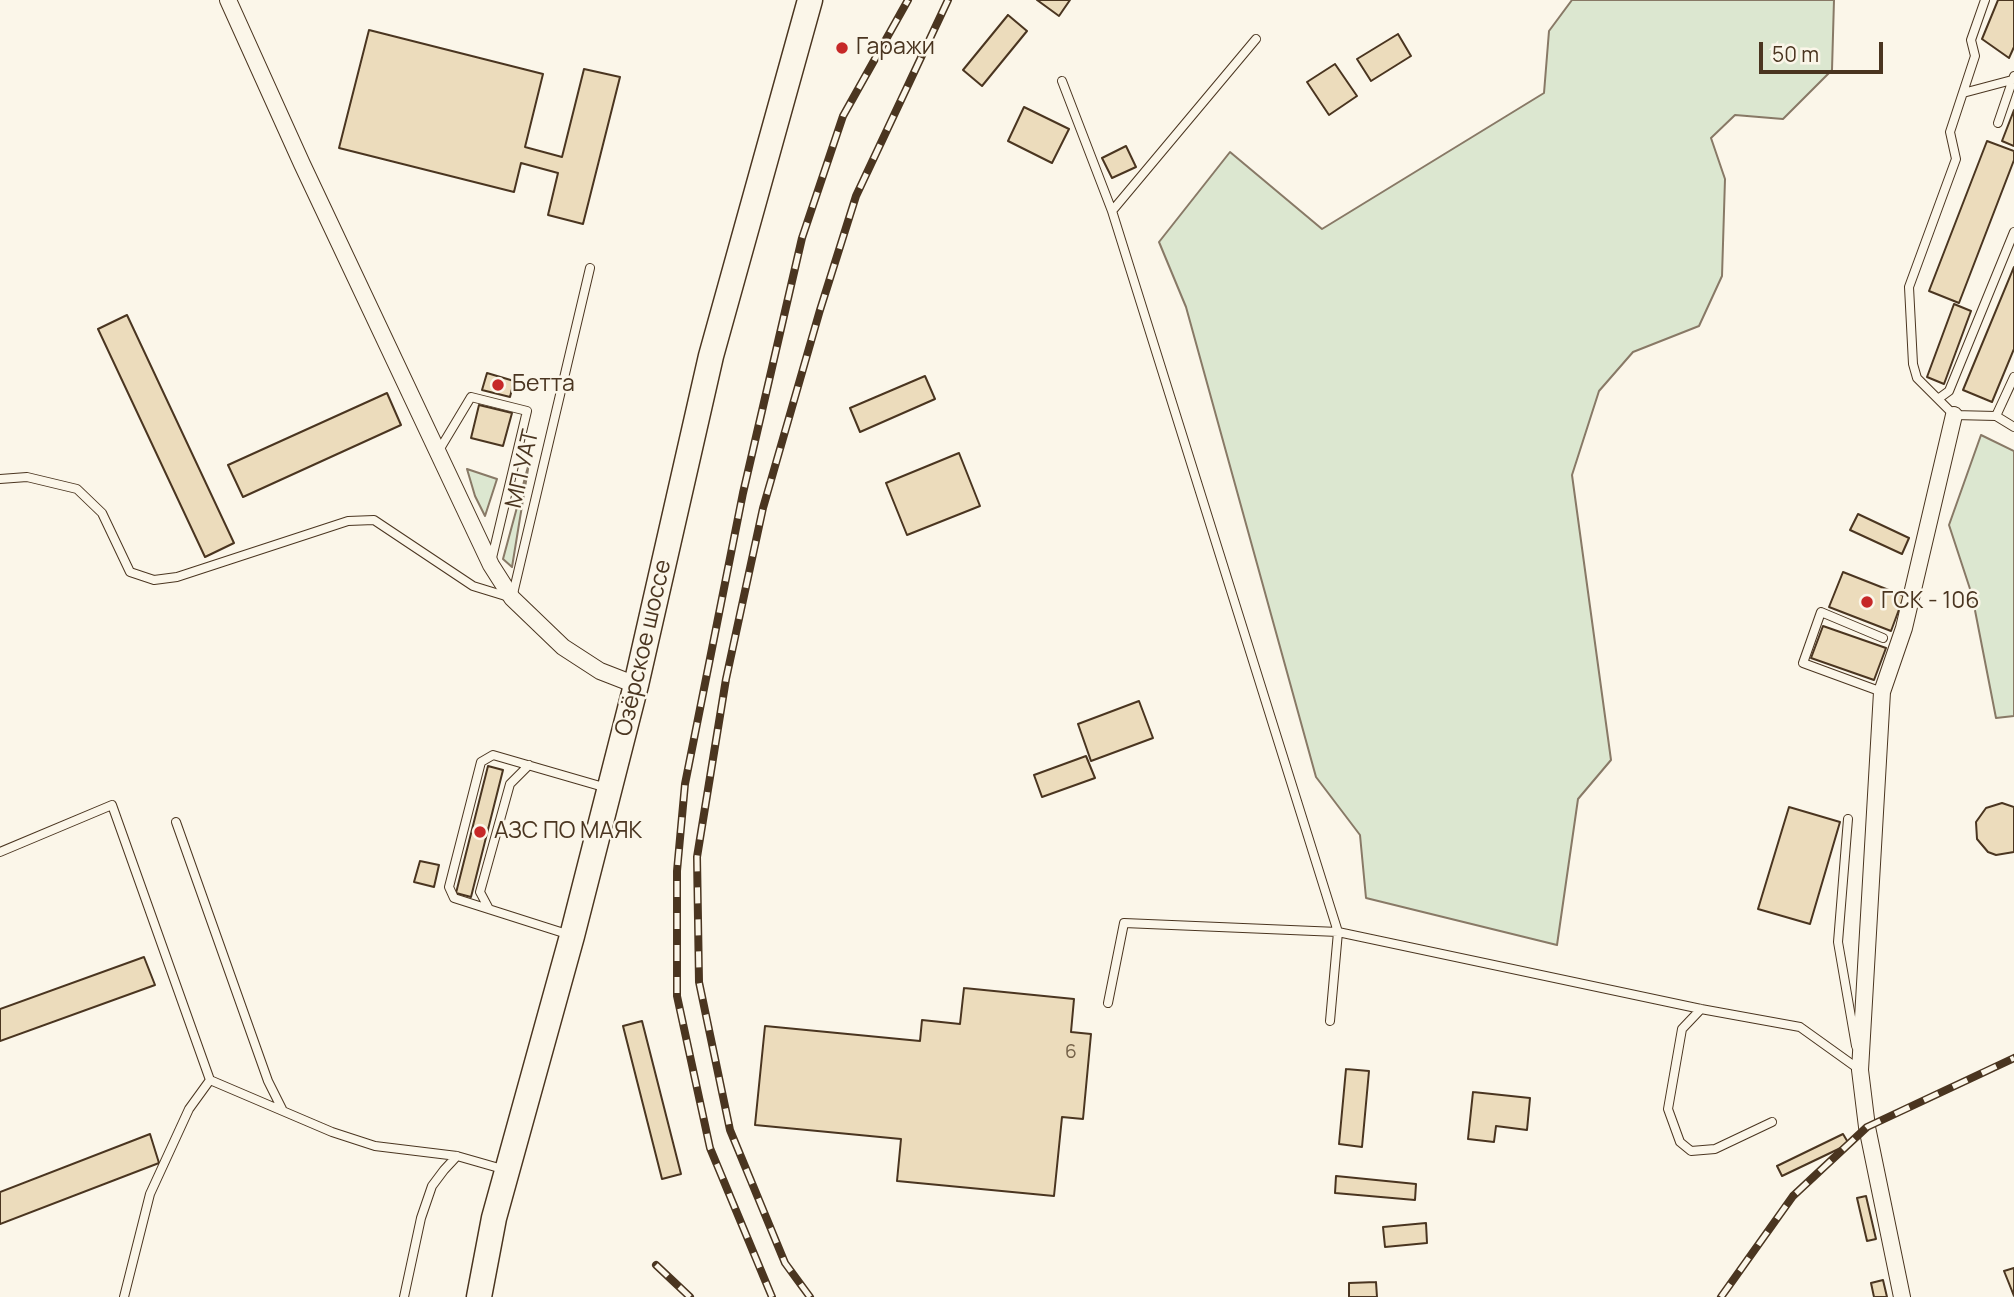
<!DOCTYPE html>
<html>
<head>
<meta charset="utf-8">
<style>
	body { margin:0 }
	#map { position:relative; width:2014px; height:1297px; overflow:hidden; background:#fbf6e9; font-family:Manrope,sans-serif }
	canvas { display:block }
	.scale { position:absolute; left:1759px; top:42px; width:124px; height:32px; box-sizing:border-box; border:4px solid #4a3520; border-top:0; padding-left:9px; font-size:21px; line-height:24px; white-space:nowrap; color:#4a3520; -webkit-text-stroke:5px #fbf6e9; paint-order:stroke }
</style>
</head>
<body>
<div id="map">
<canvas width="2014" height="1297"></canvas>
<div class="scale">50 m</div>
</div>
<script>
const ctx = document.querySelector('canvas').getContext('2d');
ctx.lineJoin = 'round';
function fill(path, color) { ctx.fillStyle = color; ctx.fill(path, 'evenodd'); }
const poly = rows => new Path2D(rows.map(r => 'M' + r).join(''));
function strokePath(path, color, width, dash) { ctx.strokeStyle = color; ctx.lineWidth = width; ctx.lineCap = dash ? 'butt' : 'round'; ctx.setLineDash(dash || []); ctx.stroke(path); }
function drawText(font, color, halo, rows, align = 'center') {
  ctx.font = font + ' Manrope,sans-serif'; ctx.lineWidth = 5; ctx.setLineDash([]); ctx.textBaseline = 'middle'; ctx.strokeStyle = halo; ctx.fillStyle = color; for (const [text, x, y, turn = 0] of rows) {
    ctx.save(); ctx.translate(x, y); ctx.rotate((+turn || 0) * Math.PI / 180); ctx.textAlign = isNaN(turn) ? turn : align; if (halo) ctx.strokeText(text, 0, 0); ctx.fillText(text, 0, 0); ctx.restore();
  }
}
const green = poly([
	[1572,0,1834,0,1832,70,1783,119,1735,115,1711,138,1725,179,1722,276,1699,326,1633,352,1599,391,1572,475,1611,760,1578,799,1557,945,1366,898,1360,835,1316,777,1186,307,1159,242,1230,152,1322,229,1544,93,1549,31,1572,0],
	[1981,435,2014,451,2014,716,1996,718,1972,595,1949,525,1981,435],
	[529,463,512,567,503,559,529,463],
	[467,469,497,479,485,516,475,496,467,469]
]);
fill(green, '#dce7d0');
strokePath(green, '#887966', 2);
const building = poly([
	[1037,0,1070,0,1059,16,1037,0],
	[1998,0,2014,0,2014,47,2009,58,1982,39,1998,0],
	[1008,15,1027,31,982,86,963,70,1008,15],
	[369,30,543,74,525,147,562,157,584,69,620,77,583,224,548,215,558,173,521,163,514,192,339,148,369,30],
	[1398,34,1411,56,1371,81,1357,59,1398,34],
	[1335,64,1357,96,1329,115,1307,82,1335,64],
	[1024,107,1069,129,1052,163,1008,141,1024,107],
	[2014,110,2014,146,2002,141,2014,110],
	[1987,141,2014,151,2014,160,1959,303,1929,291,1987,141],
	[1126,146,1136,167,1112,178,1102,158,1126,146],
	[2014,267,2014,349,1992,402,1963,390,2014,267],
	[1954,304,1971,311,1944,384,1927,377,1954,304],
	[127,315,234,543,205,557,98,329,127,315],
	[487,373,514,381,510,397,482,390,487,373],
	[925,376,935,399,860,432,850,408,925,376],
	[387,393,401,425,243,497,228,465,387,393],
	[479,405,512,413,503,446,471,438,479,405],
	[959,453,980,506,907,535,886,483,959,453],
	[1858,514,1909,538,1902,554,1850,530,1858,514],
	[1843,572,1904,596,1891,631,1829,607,1843,572],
	[1823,626,1886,648,1874,680,1811,658,1823,626],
	[1139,701,1153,738,1091,761,1078,724,1139,701],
	[1086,756,1095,778,1042,797,1034,775,1086,756],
	[488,766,503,770,471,897,456,893,488,766],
	[2002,803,2014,807,2014,852,1996,855,1988,852,1977,839,1976,822,1986,808,2002,803],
	[1789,807,1840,822,1810,924,1758,909,1789,807],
	[420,861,439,865,434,887,414,882,420,861],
	[144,957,155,985,0,1041,0,1009,144,957],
	[964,988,1074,999,1071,1032,1091,1034,1083,1119,1062,1117,1054,1196,897,1181,901,1139,755,1125,765,1026,920,1041,922,1020,960,1024,964,988],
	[642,1021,681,1174,662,1179,623,1026,642,1021],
	[1346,1069,1369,1071,1362,1147,1339,1144,1346,1069],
	[1473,1092,1530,1098,1527,1130,1496,1126,1494,1142,1468,1139,1473,1092],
	[150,1134,159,1163,0,1224,0,1192,150,1134],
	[1843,1134,1849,1144,1782,1176,1777,1166,1843,1134],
	[1336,1176,1416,1184,1415,1200,1335,1193,1336,1176],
	[1866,1196,1876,1239,1867,1241,1857,1198,1866,1196],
	[1426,1223,1427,1243,1385,1247,1383,1227,1426,1223],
	[2014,1268,2014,1296,2004,1271,2014,1268],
	[1883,1280,1887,1297,1874,1297,1871,1283,1883,1280],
	[1376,1282,1377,1297,1349,1297,1349,1283,1376,1282]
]);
fill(building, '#ecdcbc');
strokePath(building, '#4a3520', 2);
const service = poly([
	[1985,0,1971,40,1975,56,1950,132,1956,159,1909,287,1913,364,1917,378,1954,415,1996,416,2014,427],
	[1256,39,1112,211,1338,932,1701,1009,1800,1027,1860,1070],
	[1062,81,1112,211],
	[1963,93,2012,80],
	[1998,123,2014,76],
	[1938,399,1949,391,2014,232],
	[1996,416,2014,377],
	[438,452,471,397,527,411,491,562],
	[0,479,27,477,77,489,102,513,130,572,154,580,177,577,348,521,374,520,473,586,512,598,590,268],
	[1882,692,1803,663,1821,612,1883,638],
	[1848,819,1838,942,1856,1046],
	[176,822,268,1081,282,1109],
	[0,852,112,805,210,1080],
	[489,909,480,892,510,784,529,765],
	[570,935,454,898,449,887,481,762,493,755,607,788],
	[1108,1003,1124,923,1338,932,1330,1021],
	[1701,1009,1682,1029,1668,1109,1680,1142,1691,1151,1715,1149,1772,1122],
	[124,1297,150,1194,189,1109,210,1080,332,1132,375,1146,457,1156,506,1170],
	[404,1297,421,1218,432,1186,444,1170,457,1156]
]);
const minor = poly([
	[228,0,302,164,491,565,512,598,563,647,600,671,636,685],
	[1902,1297,1867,1127,1860,1070,1882,692,1904,628,1954,415]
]);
const primary = poly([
	[479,1297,494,1218,572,936,636,685,711,356,810,0]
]);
strokePath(service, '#4a3520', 10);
strokePath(minor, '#4a3520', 18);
strokePath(primary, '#4a3520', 27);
strokePath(service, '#fbf6e9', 8);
strokePath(minor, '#fbf6e9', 16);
strokePath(primary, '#fbf6e9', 24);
const rail = poly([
	[656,1265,690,1297],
	[772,1297,710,1148,677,996,677,871,685,784,743,493,802,238,843,116,908,0],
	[810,1297,785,1263,730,1130,699,982,697,857,726,679,763,508,820,310,856,196,948,0],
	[1721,1297,1793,1196,1867,1127,2014,1058]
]);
strokePath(rail, '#4a3520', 8);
strokePath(rail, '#fbf6e9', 5, [16]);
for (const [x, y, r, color] of [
	[842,48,7,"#c62828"],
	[498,385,7,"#c62828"],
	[1867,602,7,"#c62828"],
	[480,832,7,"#c62828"]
]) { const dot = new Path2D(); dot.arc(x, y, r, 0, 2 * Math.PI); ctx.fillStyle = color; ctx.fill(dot); strokePath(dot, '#fbf6e9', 2.5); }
drawText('19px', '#725f47', null, [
	["6",1071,1053]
]);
drawText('23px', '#4a3520', '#fbf6e9', [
	["Гаражи",856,48],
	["Бетта",512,385],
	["ГСК - 106",1881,602],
	["АЗС ПО МАЯК",494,832]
], 'left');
drawText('23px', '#4a3520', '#fbf6e9', [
	["МП УАТ",523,469,-77],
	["Озёрское шоссе",644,648,-77]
]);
</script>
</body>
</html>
